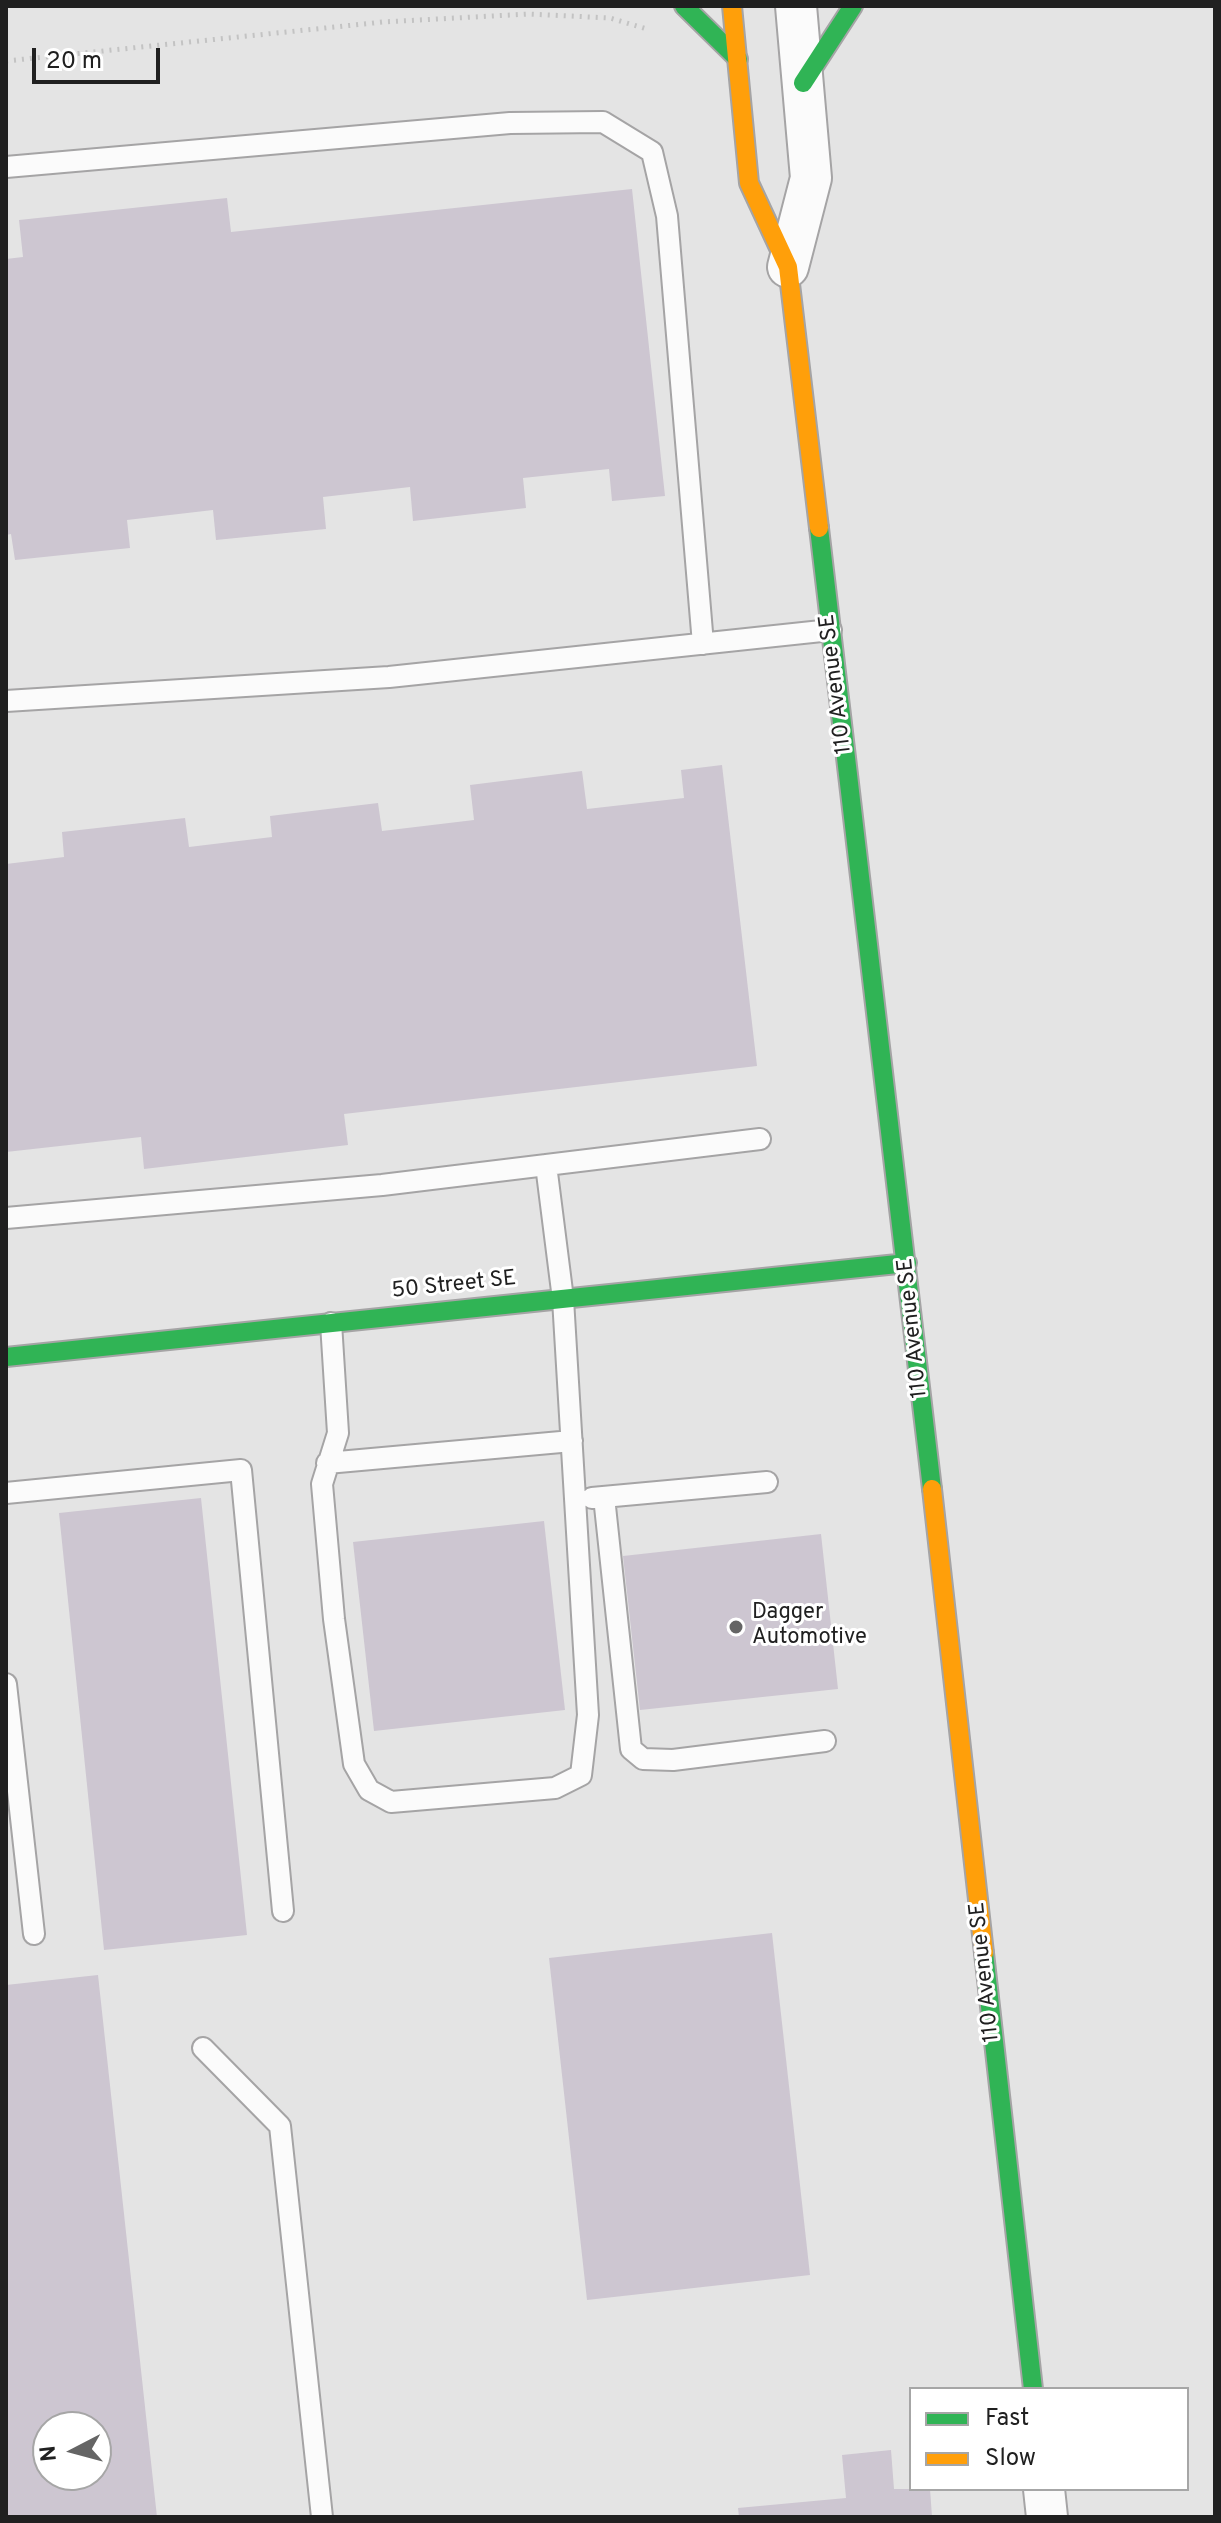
<!DOCTYPE html>
<html>
<head>
<meta charset="utf-8">
<style>
	body { margin:0 }
	#map { position:relative; width:1221px; height:2523px; overflow:hidden; background:#e4e4e4; font-family:Overpass,sans-serif }
	canvas { display:block }
	.frame { position:absolute; inset:0; border:8px solid #202020; pointer-events:none }
	.legend { position:absolute; left:909px; top:2387px; width:280px; height:104px; box-sizing:border-box; background:#fff; border:2px solid #a6a6a6; margin:0; padding:10px 14px; list-style:none; font-size:24px; color:#202020 }
	.legend li { display:flex; align-items:center; gap:16px; height:40px }
	.legend b { width:40px; border:2px solid #a6a6a6 }
	.north { position:absolute; left:32px; top:2411px; width:80px; height:80px; box-sizing:border-box; background:#fff; border:2px solid #a6a6a6; border-radius:50%; rotate:264deg; font-size:22px; font-weight:700; line-height:32px; text-align:center; color:#202020 }
	.north::after { content:''; display:block; margin:auto; width:28px; height:36px; background:#656565; clip-path:polygon(50% 0,100% 100%,50% 72%,0 100%) }
	.scale { position:absolute; left:32px; top:48px; width:128px; height:36px; box-sizing:border-box; border:4px solid #202020; border-top:0; padding-left:10px; font-size:24px; line-height:28px; white-space:nowrap; color:#202020; -webkit-text-stroke:6px #fff; paint-order:stroke }
</style>
</head>
<body>
<div id="map">
<canvas width="1221" height="2523"></canvas>
<div class="frame"></div>
<ul class="legend">
<li><b style="height:10px;background:#30b455"></b>Fast</li>
<li><b style="height:10px;background:#ff9f0a"></b>Slow</li>
</ul>
<div class="north">N</div>
<div class="scale">20 m</div>
</div>
<script>
const ctx = document.querySelector('canvas').getContext('2d');
ctx.lineJoin = 'round';
function fill(path, color) { ctx.fillStyle = color; ctx.fill(path, 'evenodd'); }
const poly = rows => new Path2D(rows.map(r => 'M' + r).join(''));
function strokePath(path, color, width, dash) { ctx.strokeStyle = color; ctx.lineWidth = width; ctx.lineCap = dash ? 'butt' : 'round'; ctx.setLineDash(dash || []); ctx.stroke(path); }
function drawText(font, color, halo, rows, align = 'center') {
  ctx.font = font + ' Overpass,sans-serif'; ctx.lineWidth = 6; ctx.setLineDash([]); ctx.textBaseline = 'middle'; ctx.strokeStyle = halo; ctx.fillStyle = color; for (const [text, x, y, turn = 0] of rows) {
    ctx.save(); ctx.translate(x, y); ctx.rotate((+turn || 0) * Math.PI / 180); ctx.textAlign = isNaN(turn) ? turn : align; if (halo) ctx.strokeText(text, 0, 0); ctx.fillText(text, 0, 0); ctx.restore();
  }
}
fill(poly([
	[632,189,665,496,612,501,609,469,523,478,526,508,413,521,410,487,323,497,326,529,216,540,213,510,127,520,130,548,15,560,11,534,6,535,6,259,23,257,19,220,227,198,231,232],
	[722,765,757,1066,344,1114,348,1145,144,1169,141,1137,6,1152,6,864,64,857,62,832,185,818,189,847,272,837,270,816,378,803,382,831,474,820,470,785,582,771,587,809,684,798,681,770],
	[201,1498,247,1935,104,1950,59,1513],
	[544,1521,565,1710,374,1731,353,1542],
	[821,1534,838,1689,640,1710,623,1556],
	[772,1933,810,2275,587,2300,549,1958],
	[98,1975,157,2517,6,2517,6,1985],
	[48,2427,96,2427,96,2475,48,2475],
	[891,2450,894,2489,930,2489,932,2517,739,2517,738,2508,846,2498,842,2455]
]), '#cdc6d1');
const lane = poly([
	[6,167,510,123,603,122,652,152,667,216,703,644],
	[6,701,389,677,831,630],
	[6,1218,382,1185,760,1139],
	[331,1323,338,1433,322,1484,334,1619,354,1764,369,1790,391,1802,555,1788,581,1775,588,1715,563,1299,546,1165],
	[327,1463,572,1441],
	[6,1493,241,1470,283,1911],
	[604,1497,631,1749,643,1759,673,1760,825,1741],
	[592,1498,767,1482],
	[6,1684,34,1934],
	[203,2048,280,2126,322,2517]
]);
const street = poly([
	[788,267,811,178,796,6],
	[1044,2489,1047,2517]
]);
const fast = poly([
	[684,6,738,59],
	[803,83,853,6],
	[819,528,932,1489],
	[6,1357,907,1263],
	[984,1953,1033,2389]
]);
const slow = poly([
	[732,6,749,183,788,267,819,528],
	[932,1489,984,1953]
]);
strokePath(lane, '#a5a4a5', 24);
strokePath(street, '#a5a4a5', 44);
strokePath(fast, '#a5a4a5', 22);
strokePath(slow, '#a5a4a5', 22);
strokePath(poly([
	[6,61,383,22,529,14,610,18,647,29]
]), '#c3c3c3', 5, [2, 6]);
strokePath(lane, '#fbfbfb', 20);
strokePath(street, '#fbfbfb', 40);
strokePath(fast, '#30b455', 18);
strokePath(slow, '#ff9f0a', 18);
for (const [x, y, r, color] of [
	[736,1627,8,"#656565"]
]) { const dot = new Path2D(); dot.arc(x, y, r, 0, 2 * Math.PI); ctx.fillStyle = color; ctx.fill(dot); strokePath(dot, '#fff', 3); }
drawText('22px', '#202020', '#fff', [
	["110 Avenue SE",837,684,-97],
	["50 Street SE",454,1286,-6],
	["110 Avenue SE",914,1328,-96],
	["110 Avenue SE",986,1972,-96]
]);
drawText('22px', '#202020', '#fff', [
	["Dagger",752,1614],
	["Automotive",752,1639]
], 'left');
</script>
</body>
</html>
